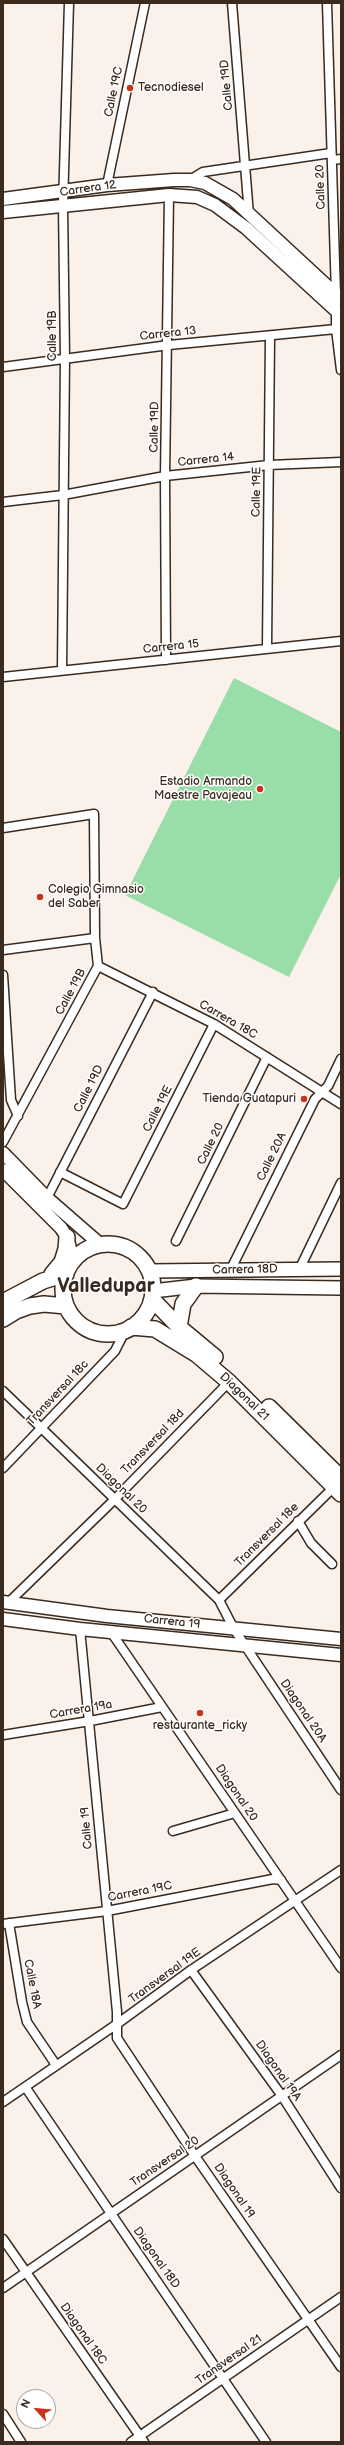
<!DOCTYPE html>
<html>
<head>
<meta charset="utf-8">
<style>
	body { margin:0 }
	#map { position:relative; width:344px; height:2445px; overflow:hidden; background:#f9f1ea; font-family:"Balsamiq Sans",sans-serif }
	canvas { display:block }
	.frame { position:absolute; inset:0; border:4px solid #3b2a1e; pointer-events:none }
	.north { position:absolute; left:16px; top:2389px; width:40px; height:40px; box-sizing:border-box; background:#fff; border:1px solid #b1aaa5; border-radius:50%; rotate:297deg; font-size:11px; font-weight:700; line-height:16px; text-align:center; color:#3b2a1e }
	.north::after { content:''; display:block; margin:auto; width:14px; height:18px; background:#c8321e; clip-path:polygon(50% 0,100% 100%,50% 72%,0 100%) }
</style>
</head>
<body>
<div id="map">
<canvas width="344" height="2445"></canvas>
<div class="frame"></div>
<div class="north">N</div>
</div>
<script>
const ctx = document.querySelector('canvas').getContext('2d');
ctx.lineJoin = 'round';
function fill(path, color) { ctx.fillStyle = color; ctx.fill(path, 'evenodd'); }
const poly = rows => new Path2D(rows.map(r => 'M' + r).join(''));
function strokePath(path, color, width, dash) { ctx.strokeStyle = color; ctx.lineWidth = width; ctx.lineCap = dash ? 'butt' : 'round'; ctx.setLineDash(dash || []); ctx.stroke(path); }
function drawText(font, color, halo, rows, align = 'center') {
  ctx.font = font + ' "Balsamiq Sans",sans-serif'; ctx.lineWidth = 3; ctx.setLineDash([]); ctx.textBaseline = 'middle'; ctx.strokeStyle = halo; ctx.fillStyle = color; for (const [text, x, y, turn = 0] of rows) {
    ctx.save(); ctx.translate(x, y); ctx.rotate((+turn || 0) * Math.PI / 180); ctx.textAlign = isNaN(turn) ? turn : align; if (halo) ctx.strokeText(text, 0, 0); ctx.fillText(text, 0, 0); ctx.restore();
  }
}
fill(poly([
	[234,678,341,732,341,874,289,977,125,895]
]), '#99dda9');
const street = poly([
	[232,3,249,215],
	[327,3,336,296],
	[332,160,341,159],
	[190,180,203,172,331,153],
	[107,185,145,3],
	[336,308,336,329,341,370],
	[3,367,169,345,336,329],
	[3,502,63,495,165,476,269,465,341,462],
	[267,647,270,337],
	[166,660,165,476,169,195],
	[62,670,65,358,63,205,69,3],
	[3,677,341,641],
	[3,828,94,814,95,938,98,966,3,1142],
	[3,950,95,938],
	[98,966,214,1024,341,1104],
	[3,975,11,1100,18,1116],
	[60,1172,123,1204,214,1024],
	[47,1198,153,992],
	[176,1241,267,1057],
	[299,1270,341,1183],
	[230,1271,315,1099,328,1086,341,1059],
	[3,1391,219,1600,234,1629,341,1790],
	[3,1468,115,1351,125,1331],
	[298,1521,311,1543,332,1564],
	[219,1600,335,1486],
	[7,1602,8,1603,115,1499,229,1382],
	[80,1629,117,2012,117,2038,195,2156,341,2367],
	[111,1632,341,1968],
	[3,1735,90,1721,162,1707],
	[173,1831,235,1813],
	[9,1923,22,2002,27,2022,56,2065],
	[3,1924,107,1911,273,1879,281,1880],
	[191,1970,282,2096,341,2188],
	[26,2088,266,2442],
	[3,2102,117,2024,191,1970,341,1870],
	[3,2239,144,2442],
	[3,2288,341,2055],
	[3,2414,21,2442],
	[131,2442,341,2297]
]);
const secondary = poly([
	[3,199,107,185,174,180,190,180,205,183,233,199,341,299],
	[3,212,169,195,197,197,215,205,246,228,341,315],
	[3,1153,47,1198,101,1245],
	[3,1170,61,1228,67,1237,71,1252,71,1265],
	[3,1602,107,1616,341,1639],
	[3,1619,80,1629,341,1655]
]);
const primary = poly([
	[149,1271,341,1269],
	[153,1291,196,1286,341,1288]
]);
const highway = poly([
	'63 1289a45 45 0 1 1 90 0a45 45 0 1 1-90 0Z',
	[52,1274,62,1262,66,1249,67,1237],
	[152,1299,179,1327,215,1357],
	[3,1302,43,1281,66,1274],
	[3,1319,16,1311,30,1306,44,1304,66,1306],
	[131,1327,155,1329,196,1354,229,1382,341,1494],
	[179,1327,183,1304,196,1286],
	[269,1407,341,1478]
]);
strokePath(street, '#3b2a1e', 11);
strokePath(secondary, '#3b2a1e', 15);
strokePath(primary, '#3b2a1e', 16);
strokePath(highway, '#3b2a1e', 18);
strokePath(street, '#fff', 8);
strokePath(secondary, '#fff', 12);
strokePath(primary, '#fff', 13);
strokePath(highway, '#fff', 15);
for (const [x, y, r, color] of [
	[130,88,4,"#c8321e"],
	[260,789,4,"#c8321e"],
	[40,897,4,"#c8321e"],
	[304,1099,4,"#c8321e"],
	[200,1713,4,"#c8321e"]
]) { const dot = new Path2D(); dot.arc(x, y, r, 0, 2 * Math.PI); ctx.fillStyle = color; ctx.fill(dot); strokePath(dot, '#fff', 1.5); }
drawText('12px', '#3b2a1e', '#fff', [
	["Calle 19D",227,85,-95],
	["Calle 19C",114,92,-78],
	["Calle 20",321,187,-92],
	["Carrera 12",88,189,-8],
	["Carrera 13",168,334,-6],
	["Calle 19B",53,336,-90],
	["Calle 19D",155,427,-89],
	["Carrera 14",206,460,-6],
	["Calle 19E",257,492,-89],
	["Carrera 15",171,647,-6],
	["Calle 19B",71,992,-62],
	["Carrera 18C",228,1020,30],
	["Calle 19D",89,1089,-63],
	["Calle 19E",158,1109,-63],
	["Calle 20",211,1144,-64],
	["Calle 20A",272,1157,-64],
	["Carrera 18D",245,1270,-1],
	["Transversal 18c",58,1393,-47],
	["Diagonal 21",244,1397,44],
	["Transversal 18d",153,1442,-46],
	["Diagonal 20",121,1489,44],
	["Transversal 18e",267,1535,-45],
	["Carrera 19",172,1622,6],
	["Carrera 19a",81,1710,-10],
	["Diagonal 20A",303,1711,56],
	["Diagonal 20",236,1793,56],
	["Calle 19",87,1828,-95],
	["Carrera 19C",140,1892,-11],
	["Transversal 19E",165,1976,-36],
	["Calle 18A",32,1984,79],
	["Diagonal 19A",278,2071,55],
	["Transversal 20",165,2162,-34],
	["Diagonal 19",234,2191,56],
	["Diagonal 18D",156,2258,55],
	["Diagonal 18C",83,2334,55],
	["Transversal 21",229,2360,-35]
]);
drawText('12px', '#3b2a1e', '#fff', [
	["Tecnodiesel",138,88],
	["Estadio Armando",252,782,"right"],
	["Maestre Pavajeau",252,796,"right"],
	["Colegio Gimnasio",48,890],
	["del Saber",48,904],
	["Tienda Guatapuri",296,1099,"right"],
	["restaurante_ricky",200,1726,"center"]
], 'left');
drawText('bold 20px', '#3b2a1e', '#fff', [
	["Valledupar",106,1287]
]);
</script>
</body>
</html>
